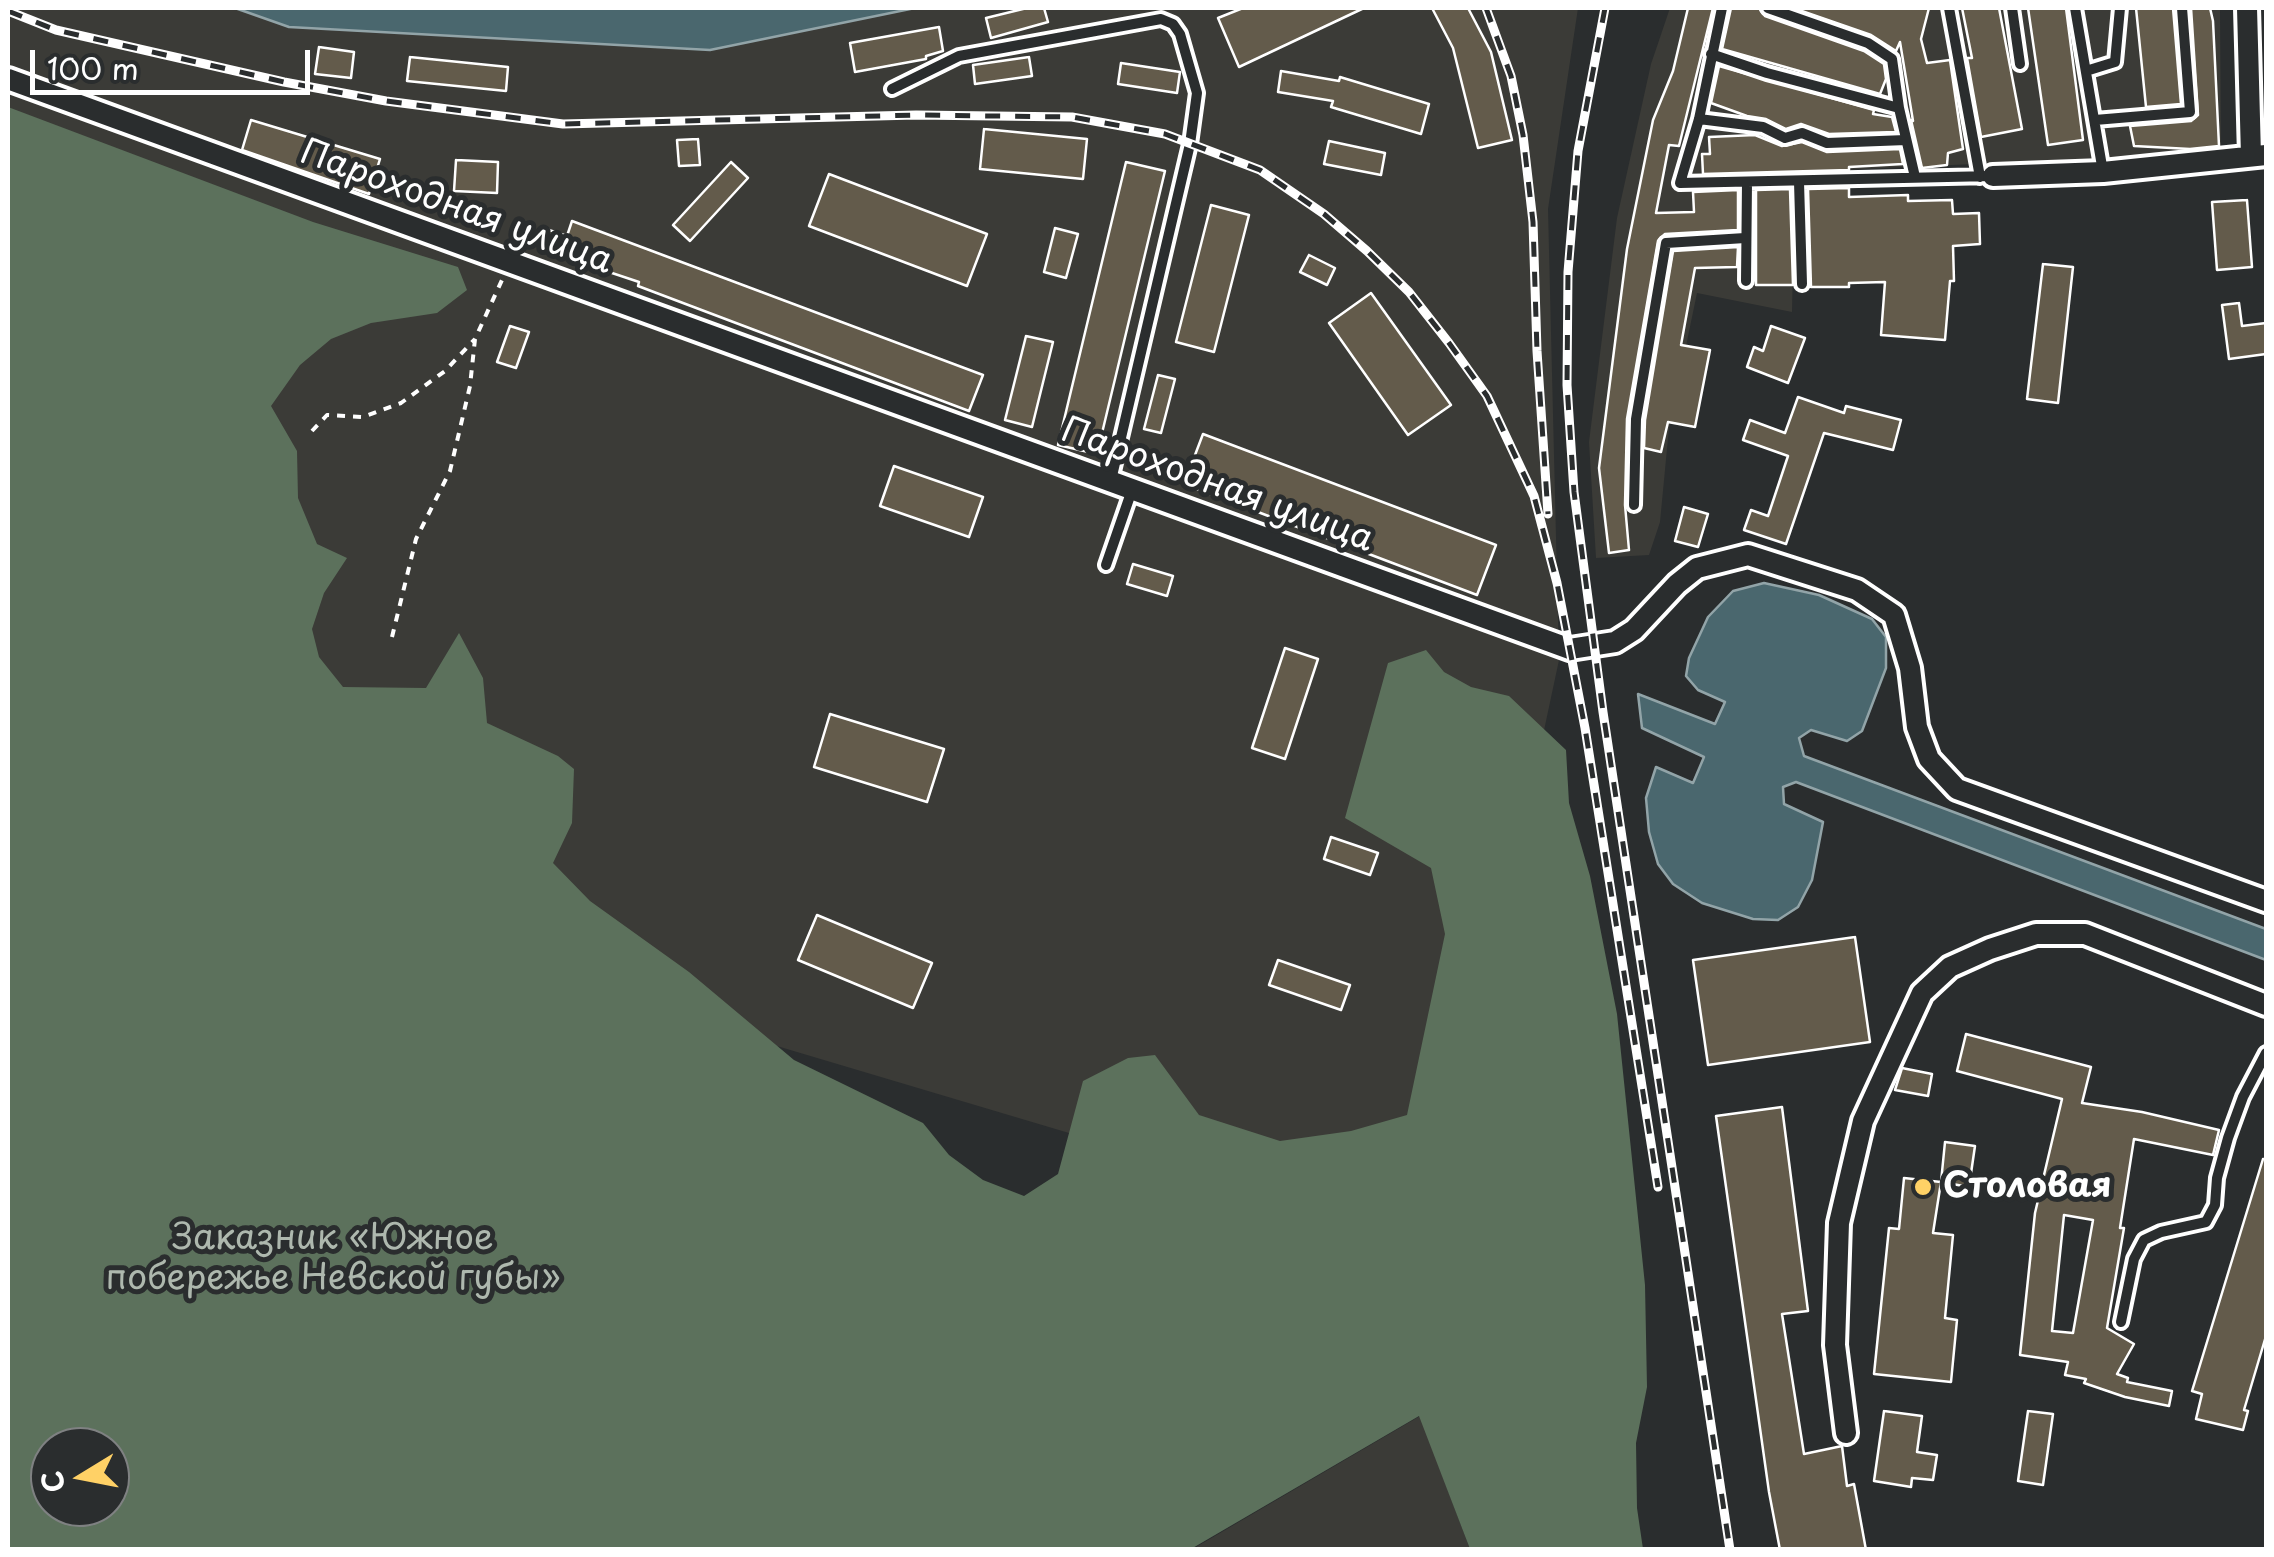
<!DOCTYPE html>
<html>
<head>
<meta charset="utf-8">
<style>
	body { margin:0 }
	#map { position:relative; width:2274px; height:1557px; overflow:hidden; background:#2a2d2e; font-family:"Playpen Sans",sans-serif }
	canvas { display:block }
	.frame { position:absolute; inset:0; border:10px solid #fff; pointer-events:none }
	.north { position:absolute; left:30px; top:1427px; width:100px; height:100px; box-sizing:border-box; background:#2a2d2e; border:2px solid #7f8182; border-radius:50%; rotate:260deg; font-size:28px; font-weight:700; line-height:40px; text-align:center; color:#fff }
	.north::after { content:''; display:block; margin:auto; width:35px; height:45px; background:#ffd166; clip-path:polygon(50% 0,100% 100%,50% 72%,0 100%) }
	.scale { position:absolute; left:30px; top:50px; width:280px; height:45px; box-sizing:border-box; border:5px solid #fff; border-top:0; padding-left:12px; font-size:30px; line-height:35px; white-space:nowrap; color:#fff; -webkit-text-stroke:8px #2a2d2e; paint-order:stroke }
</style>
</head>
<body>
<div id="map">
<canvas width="2274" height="1557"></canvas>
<div class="frame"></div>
<div class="north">С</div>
<div class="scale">100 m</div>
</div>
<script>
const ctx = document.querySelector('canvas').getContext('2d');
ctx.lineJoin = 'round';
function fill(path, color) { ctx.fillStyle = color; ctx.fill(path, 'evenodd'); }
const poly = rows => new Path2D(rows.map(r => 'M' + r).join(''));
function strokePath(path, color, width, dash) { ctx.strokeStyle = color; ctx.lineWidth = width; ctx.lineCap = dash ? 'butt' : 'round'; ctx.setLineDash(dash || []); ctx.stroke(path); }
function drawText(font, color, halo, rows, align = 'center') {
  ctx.font = font + ' "Playpen Sans",sans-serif'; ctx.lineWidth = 10; ctx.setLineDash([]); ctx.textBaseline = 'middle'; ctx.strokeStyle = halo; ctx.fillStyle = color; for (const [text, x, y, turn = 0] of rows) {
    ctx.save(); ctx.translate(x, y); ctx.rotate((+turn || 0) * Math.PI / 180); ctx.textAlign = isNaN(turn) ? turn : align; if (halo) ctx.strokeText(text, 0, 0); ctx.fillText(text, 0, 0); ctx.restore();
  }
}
fill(poly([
	[8,8,235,8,289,27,710,50,915,8,1578,8,1548,209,1559,660,1435,1242,8,817],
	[1670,8,2220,8,2221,153,1795,172,1792,312,1697,293,1669,428,1660,522,1649,555,1596,558,1589,442,1617,218,1651,64],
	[1420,1416,1470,1549,1191,1550]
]), '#3b3b37');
fill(poly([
	[8,107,313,222,458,267,467,290,437,313,371,323,331,339,300,365,271,406,297,451,298,498,317,544,347,558,324,593,312,629,319,657,343,687,426,688,459,633,483,678,487,723,558,756,574,769,572,823,553,863,590,901,689,972,794,1060,923,1123,949,1155,983,1180,1024,1196,1058,1174,1083,1081,1128,1058,1155,1055,1199,1115,1280,1141,1351,1131,1407,1115,1445,934,1431,868,1345,818,1388,663,1426,650,1444,672,1471,687,1509,696,1566,750,1569,803,1590,876,1617,1014,1645,1285,1647,1387,1636,1443,1637,1508,1643,1549,1470,1549,1419,1416,1191,1549,8,1549],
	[50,1447,110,1447,110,1507,50,1507]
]), '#5c715c');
const water = poly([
	[235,8,915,8,710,50,289,27,235,8],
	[1764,583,1819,595,1872,619,1886,637,1886,668,1862,731,1847,741,1811,730,1799,738,1804,756,2266,929,2266,960,1796,782,1783,787,1784,804,1823,822,1812,880,1798,907,1778,920,1753,919,1702,903,1673,884,1658,864,1649,832,1646,798,1656,767,1693,783,1704,757,1642,728,1638,694,1715,724,1725,702,1698,690,1686,676,1689,658,1708,617,1733,591,1764,583]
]);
fill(water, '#4a676e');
strokePath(water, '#92a4a8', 2.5);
const building = poly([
	[1027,8,1044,8,1048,22,991,38,986,18,1027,8],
	[1243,8,1364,8,1239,67,1218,18,1243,8],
	[1432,8,1468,8,1491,52,1512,140,1478,148,1453,48,1432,8],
	[1688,8,1713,8,1679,146,1669,145,1656,213,1694,212,1693,192,1738,190,1738,230,1665,234,1658,241,1627,419,1625,505,1629,550,1609,553,1599,468,1627,249,1653,120,1673,71,1688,8],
	[1731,8,1759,8,1765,16,1864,51,1884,64,1886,79,1880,94,1722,49,1731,8],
	[1793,8,1929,8,1921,39,1927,63,1950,60,1963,149,1948,153,1947,165,1922,168,1911,120,1913,121,1900,42,1896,51,1871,35,1793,8],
	[1962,8,1999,8,2022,129,1981,137,1967,58,1972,58,1962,8],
	[2028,8,2066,8,2083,140,2048,145,2028,8],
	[2136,8,2173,8,2181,104,2146,107,2136,8],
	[2191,8,2210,8,2213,21,2219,146,2190,149,2134,146,2130,126,2191,121,2198,115,2191,8],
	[939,27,943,51,926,56,926,59,855,72,850,43,939,27],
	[319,47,354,52,351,78,315,74,319,47],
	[410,57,508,67,506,91,407,81,410,57],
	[1029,57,1032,76,975,84,973,65,1029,57],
	[1121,63,1180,72,1177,93,1118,84,1121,63],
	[1719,66,1874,110,1873,114,1892,117,1896,132,1829,134,1801,124,1786,129,1766,119,1747,116,1711,103,1719,66],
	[1281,71,1339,81,1340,77,1429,104,1421,134,1331,107,1333,101,1278,92,1281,71],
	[251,120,380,159,369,194,242,150,251,120],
	[984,129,1087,139,1083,179,980,169,984,129],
	[1755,135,1782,146,1802,142,1827,152,1900,149,1903,164,1849,167,1849,170,1703,174,1702,154,1710,154,1709,137,1755,135],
	[698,139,700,165,679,166,677,140,698,139],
	[1329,141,1385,153,1381,175,1324,164,1329,141],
	[456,160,498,162,497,193,454,191,456,160],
	[731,162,748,178,690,241,673,225,731,162],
	[1126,162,1165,171,1097,454,1058,445,1126,162],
	[829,174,987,234,967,286,809,226,829,174],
	[1849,188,1849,197,1908,195,1908,201,1952,200,1953,214,1979,213,1980,244,1953,246,1954,281,1950,281,1945,340,1881,335,1885,282,1849,283,1849,287,1811,287,1808,189,1849,188],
	[1790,189,1793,285,1756,285,1756,190,1790,189],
	[2247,200,2252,267,2217,270,2212,202,2247,200],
	[1211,205,1249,215,1214,352,1176,342,1211,205],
	[572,221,983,375,969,411,638,286,639,282,543,250,549,230,567,236,572,221],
	[1055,228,1078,234,1066,278,1044,272,1055,228],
	[1738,247,1737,267,1695,268,1681,345,1710,350,1695,427,1668,422,1661,452,1644,448,1645,420,1673,251,1738,247],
	[1309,255,1335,268,1327,285,1300,272,1309,255],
	[2043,264,2073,267,2058,403,2027,399,2043,264],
	[1371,293,1451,405,1408,435,1329,323,1371,293],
	[2239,303,2242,326,2266,323,2266,354,2229,359,2222,305,2239,303],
	[510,326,529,332,516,368,497,362,510,326],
	[1771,326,1805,338,1788,383,1747,367,1754,347,1763,351,1771,326],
	[1026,336,1053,342,1032,427,1005,420,1026,336],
	[1158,375,1175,379,1161,433,1144,429,1158,375],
	[1798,397,1844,413,1846,406,1901,420,1893,450,1824,433,1786,544,1744,530,1751,510,1768,516,1788,456,1743,440,1750,420,1785,433,1798,397],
	[1203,434,1496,545,1477,595,1184,484,1203,434],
	[894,466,983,497,969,537,880,506,894,466],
	[1684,507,1708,514,1698,547,1675,541,1684,507],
	[1133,564,1173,576,1167,596,1127,584,1133,564],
	[1285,648,1318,659,1285,759,1252,748,1285,648],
	[830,714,944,749,927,802,814,767,830,714],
	[1331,837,1378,853,1370,875,1324,859,1331,837],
	[817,915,932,963,913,1008,798,960,817,915],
	[1855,937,1870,1042,1708,1065,1693,960,1855,937],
	[1278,960,1350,985,1341,1010,1269,985,1278,960],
	[1966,1034,2091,1067,2082,1103,2142,1112,2219,1130,2213,1155,2134,1139,2120,1228,2124,1228,2107,1328,2134,1344,2117,1374,2128,1378,2127,1382,2172,1391,2169,1406,2125,1397,2084,1383,2086,1379,2065,1375,2068,1362,2020,1355,2035,1213,2062,1099,1957,1071,1966,1034],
	[2064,1215,2093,1220,2073,1333,2052,1331,2064,1215],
	[1902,1068,1932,1074,1928,1096,1895,1090,1902,1068],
	[1782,1107,1808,1311,1782,1314,1804,1454,1842,1446,1847,1486,1854,1484,1866,1550,1780,1550,1769,1492,1716,1116,1782,1107],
	[1945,1142,1975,1146,1969,1187,1941,1182,1945,1142],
	[2263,1159,2266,1159,2266,1336,2244,1410,2248,1411,2243,1430,2196,1419,2202,1394,2192,1391,2263,1159],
	[1904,1178,1941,1182,1933,1233,1953,1235,1945,1318,1957,1320,1951,1382,1874,1374,1889,1228,1899,1229,1904,1178],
	[1884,1411,1922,1416,1917,1452,1937,1455,1933,1480,1912,1478,1911,1487,1874,1481,1884,1411],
	[2028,1411,2053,1414,2043,1485,2018,1481,2028,1411]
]);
fill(building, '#635b4b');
strokePath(building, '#fff', 2.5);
const service = poly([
	[1722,8,1699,119,1680,183,1992,176],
	[1768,8,1868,43,1892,59,1899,108],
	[1949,8,1980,177],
	[2012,8,2020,64],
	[2075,8,2103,172],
	[1711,54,1767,73,1899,108,1915,177],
	[2086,71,2115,62,2120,8],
	[892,89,959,56,1161,19,1173,24,1180,34,1197,93,1190,144,1111,480],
	[1699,119,1763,127,1785,138,1802,133,1827,143,1906,140],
	[2095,120,2190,112,2182,8],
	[1799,182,1802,284],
	[1746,281,1747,183],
	[1634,505,1636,419,1666,243,1745,238],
	[1106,565,1132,490],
	[2121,1322,2134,1259,2144,1240,2161,1232,2206,1222,2215,1205,2217,1178,2228,1138,2243,1097,2266,1053]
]);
const minor = poly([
	[2247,8,2251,156],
	[8,79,1570,649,1615,642,1634,630,1677,584,1697,568,1748,555,1857,590,1894,615,1910,668,1917,727,1929,759,1957,789,2266,901],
	[1993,176,2103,172,2266,155],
	[1846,1433,1835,1345,1839,1223,1863,1121,1922,993,1950,967,1990,949,2036,934,2085,934,2266,1005]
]);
strokePath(service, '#fff', 18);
strokePath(minor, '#fff', 28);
strokePath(poly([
	[312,431,327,415,363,417,401,403,445,371,475,339],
	[392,637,416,539,450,471,470,386,475,339,502,280]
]), '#fff', 4, [8, 8]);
strokePath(service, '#2a2d2e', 10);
strokePath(minor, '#2a2d2e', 20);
const rail = poly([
	[1486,8,1511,76,1523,135,1533,222,1537,351,1548,514],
	[1605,8,1578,151,1568,272,1567,385,1574,492,1603,712,1730,1550],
	[8,11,56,30,284,82,386,101,563,124,916,115,1072,117,1165,134,1260,170,1324,214,1367,251,1409,292,1449,343,1487,396,1534,496,1557,583,1585,728,1658,1187]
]);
strokePath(rail, '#fff', 9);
strokePath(rail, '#2a2d2e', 5, [15]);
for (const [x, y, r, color] of [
	[1923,1187,10,"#ffd166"]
]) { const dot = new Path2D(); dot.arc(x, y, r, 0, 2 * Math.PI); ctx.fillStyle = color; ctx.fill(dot); strokePath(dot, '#2a2d2e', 4); }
drawText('35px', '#fff', '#2a2d2e', [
	["Пароходная улица",456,208,20],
	["Пароходная улица",1217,486,20]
]);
drawText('bold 35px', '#fff', '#2a2d2e', [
	["Столовая",1943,1187]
], 'left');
drawText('35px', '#aeb8ae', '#2a2d2e', [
	["Заказник «Южное",333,1239],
	["побережье Невской губы»",333,1279]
]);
</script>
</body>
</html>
